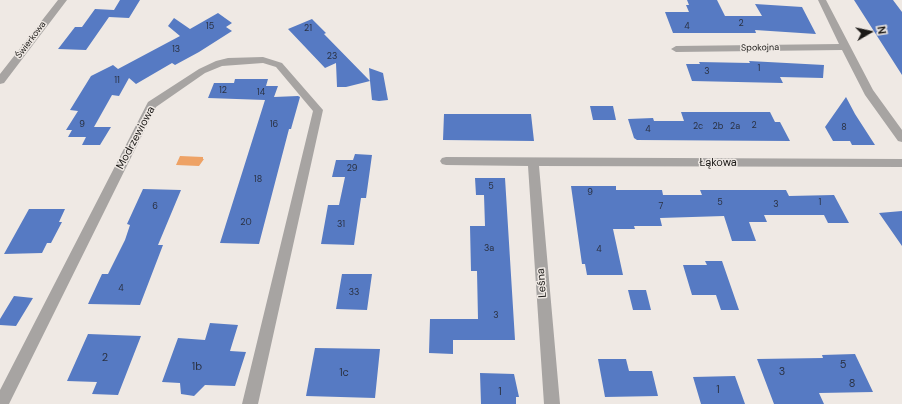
<!DOCTYPE html>
<html>
<head>
<meta charset="utf-8">
<style>
	body { margin:0 }
	#map { position:relative; width:902px; height:404px; overflow:hidden; background:#efe9e4; font-family:"DM Sans",sans-serif }
	canvas { display:block }
	.north { position:absolute; left:850px; top:12px; width:40px; height:40px; -webkit-text-stroke:3px #efe9e4; paint-order:stroke; rotate:81deg; font-size:11px; font-weight:700; line-height:16px; text-align:center; color:#1b1917 }
	.north::after { content:''; display:block; margin:auto; width:14px; height:18px; background:#1b1917; clip-path:polygon(50% 0,100% 100%,50% 72%,0 100%) }
</style>
</head>
<body>
<div id="map">
<canvas width="902" height="404"></canvas>
<div class="north">N</div>
</div>
<script>
const ctx = document.querySelector('canvas').getContext('2d');
ctx.lineJoin = 'round';
function fill(path, color) { ctx.fillStyle = color; ctx.fill(path, 'evenodd'); }
const poly = rows => new Path2D(rows.map(r => 'M' + r).join(''));
function drawText(font, color, halo, rows, align = 'center') {
  ctx.font = font + ' "DM Sans",sans-serif'; ctx.lineWidth = 3; ctx.setLineDash([]); ctx.textBaseline = 'middle'; ctx.strokeStyle = halo; ctx.fillStyle = color; for (const [text, x, y, turn = 0] of rows) {
    ctx.save(); ctx.translate(x, y); ctx.rotate((+turn || 0) * Math.PI / 180); ctx.textAlign = isNaN(turn) ? turn : align; if (halo) ctx.strokeText(text, 0, 0); ctx.fillText(text, 0, 0); ctx.restore();
  }
}
fill(poly([
	[180,156,203,157,203,159,204,159,199,166,176,165]
]), '#eea265');
fill(poly([
	[120,0,140,0,129,18,109,17,86,50,58,49,75,27,82,27,95,9,114,10],
	[687,0,717,0,725,16,762,16,755,4,802,7,816,34,755,30,756,33,673,33,665,12,689,12,686,5,689,5],
	[854,0,893,0,902,12,902,75],
	[218,13,232,23,226,27,232,31,199,52,175,65,172,63,136,84,129,78,119,96,112,95,94,127,111,127,100,145,82,145,86,137,68,137,72,130,66,130,78,111,70,110,91,76,113,65,118,69,180,36,168,26,174,18,190,29],
	[312,19,326,33,324,34,370,81,369,68,383,73,388,100,379,101,372,100,370,81,346,87,337,87,336,63,325,68,288,29],
	[749,61,824,65,823,78,780,77,783,83,692,81,686,64,700,64,699,62,750,63],
	[235,79,268,79,266,86,278,86,274,97,298,96,300,97,291,129,289,129,259,244,220,243,265,100,208,98,214,83,234,83],
	[846,97,855,114,875,145,852,145,850,141,833,141,825,127],
	[590,106,613,106,616,120,593,120],
	[681,112,770,112,775,122,780,122,790,141,637,140,634,138,628,119,653,118,654,121,684,121],
	[444,114,531,114,534,141,443,140],
	[355,154,372,155,366,198,361,198,354,245,321,244,328,205,339,205,345,177,332,177,336,160,353,160],
	[475,178,505,178,515,340,453,340,453,354,429,353,430,319,478,319,477,271,471,271,470,226,485,226,484,195,476,195],
	[571,186,616,186,616,190,662,190,663,195,702,195,700,190,786,190,789,196,834,195,849,223,828,223,824,215,764,215,767,222,749,222,756,241,732,241,724,216,660,218,662,226,634,226,635,229,613,229,623,275,587,275,585,264,582,264],
	[143,189,181,190,158,245,163,245,140,305,88,304,102,274,108,274,125,240,130,225,127,224],
	[29,209,65,209,59,222,62,222,51,243,47,243,42,253,4,254],
	[902,211,902,246,879,213],
	[705,261,722,261,739,310,721,310,716,295,692,295,683,265,707,265],
	[342,274,372,274,367,310,336,309],
	[628,290,646,290,651,310,633,310],
	[14,296,33,298,16,326,0,325,0,319],
	[210,323,238,325,230,351,246,352,235,386,205,385,194,396,181,394,180,383,162,382,178,338,205,340],
	[88,334,141,336,118,395,92,394,97,382,67,381],
	[315,348,380,349,375,398,306,396],
	[855,354,873,392,819,393,824,404,774,404,757,359,823,358,822,355],
	[598,359,626,359,629,371,652,371,658,396,605,397],
	[480,373,514,374,519,397,516,397,516,404,481,404],
	[735,376,745,404,701,404,693,377]
]), '#567ac3');
fill(poly([
	[58,0,67,0,4,83,0,84,0,74,58,0],
	[818,0,826,0,873,90,902,130,902,142,898,141,865,95,842,50,676,52,671,49,676,46,839,44,818,0],
	[263,57,282,63,323,110,258,404,242,404,313,111,276,67,263,63,222,66,205,73,156,107,9,404,0,404,0,390,148,102,199,69,216,61,228,58,263,57],
	[446,157,902,159,902,167,539,166,560,404,544,404,528,166,446,165,442,164,440,161,442,158,446,157]
]), '#a7a4a2');
drawText('9px', '#2a3142', null, [
	["2",741,24],
	["15",210,27],
	["4",687,27],
	["21",308,29],
	["13",176,50],
	["23",332,57],
	["1",759,69],
	["3",707,72],
	["11",117,81],
	["12",223,91],
	["14",261,93],
	["9",82,125],
	["16",274,125],
	["2",754,126],
	["2c",698,127],
	["2b",718,127],
	["2a",735,127],
	["8",844,128],
	["4",648,130],
	["29",352,169],
	["18",258,180],
	["5",491,187],
	["9",590,193],
	["5",720,203],
	["1",820,203],
	["3",776,205],
	["6",155,207],
	["7",661,207],
	["20",246,223],
	["31",341,225],
	["3a",489,249],
	["4",599,250],
	["4",121,289],
	["33",354,293],
	["3",496,316]
]);
drawText('9px', '#1b1917', '#efe9e4', [
	["Świerkowa",31,40,-53],
	["Spokojna",760,48,-1]
]);
drawText('11px', '#1b1917', '#efe9e4', [
	["Modrzewiowa",136,138,-62],
	["Łąkowa",718,163],
	["Leśna",542,283,-94]
]);
drawText('11px', '#2a3142', null, [
	["2",105,358],
	["5",843,365],
	["1b",197,367],
	["3",782,372],
	["1c",344,373],
	["8",852,384],
	["1",718,390],
	["1",500,392]
]);
</script>
</body>
</html>
